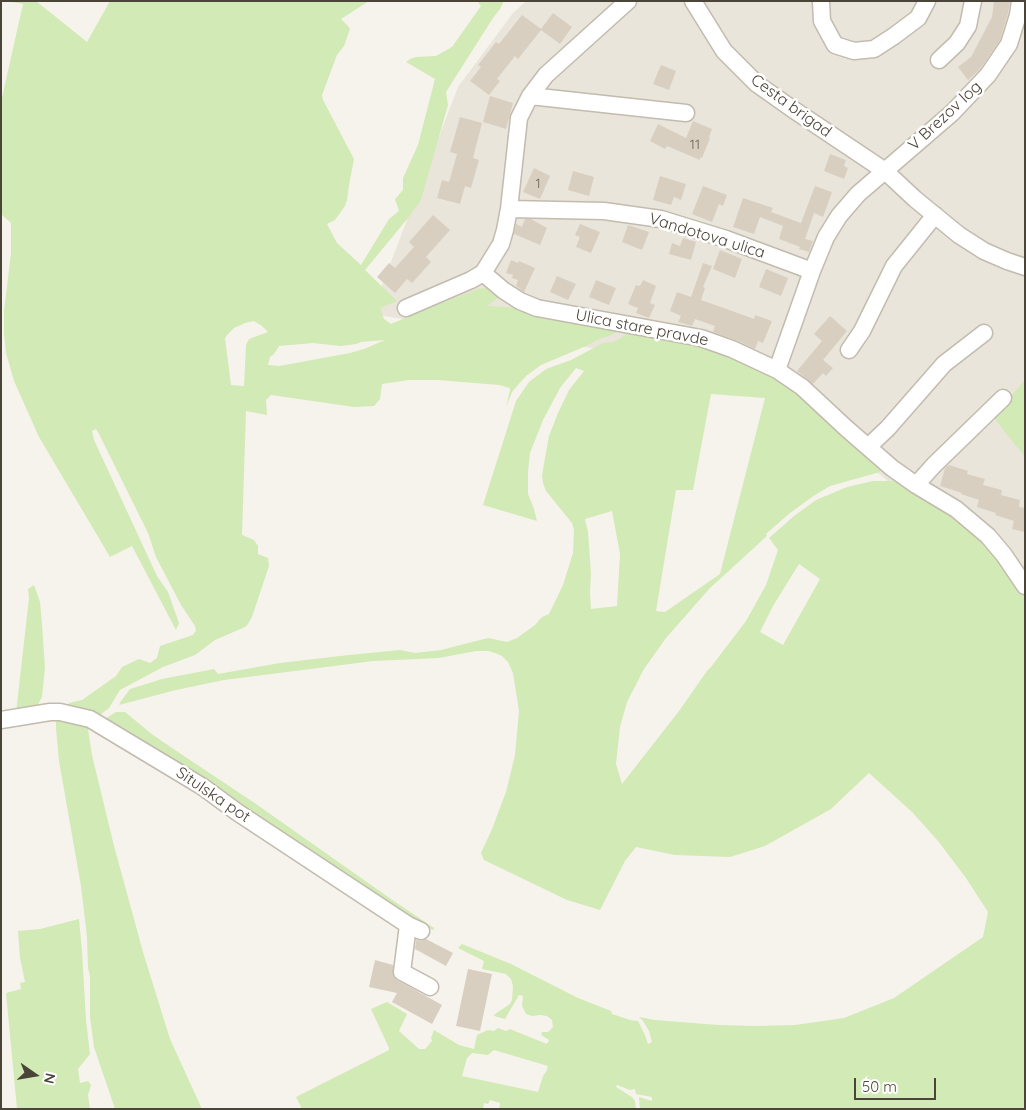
<!DOCTYPE html>
<html>
<head>
<meta charset="utf-8">
<style>
	body { margin:0 }
	#map { position:relative; width:1026px; height:1110px; overflow:hidden; background:#f6f3ec; font-family:Quicksand,sans-serif }
	canvas { display:block }
	.frame { position:absolute; inset:0; border:2px solid #4b4439; pointer-events:none }
	.north { position:absolute; left:10px; top:1050px; width:50px; height:50px; -webkit-text-stroke:4px #fff; paint-order:stroke; rotate:103deg; font-size:14px; font-weight:700; line-height:20px; text-align:center; color:#4b4439 }
	.north::after { content:''; display:block; margin:auto; width:18px; height:22px; background:#4b4439; clip-path:polygon(50% 0,100% 100%,50% 72%,0 100%) }
	.scale { position:absolute; left:854px; top:1078px; width:82px; height:22px; box-sizing:border-box; border:2px solid #4b4439; border-top:0; padding-left:6px; font-size:15px; line-height:18px; white-space:nowrap; color:#4b4439; -webkit-text-stroke:4px #fff; paint-order:stroke }
</style>
</head>
<body>
<div id="map">
<canvas width="1026" height="1110"></canvas>
<div class="frame"></div>
<div class="north">N</div>
<div class="scale">50 m</div>
</div>
<script>
const ctx = document.querySelector('canvas').getContext('2d');
ctx.lineJoin = 'round';
function fill(path, color) { ctx.fillStyle = color; ctx.fill(path, 'evenodd'); }
const poly = rows => new Path2D(rows.map(r => 'M' + r).join(''));
function strokePath(path, color, width, dash) { ctx.strokeStyle = color; ctx.lineWidth = width; ctx.lineCap = dash ? 'butt' : 'round'; ctx.setLineDash(dash || []); ctx.stroke(path); }
function drawText(font, color, halo, rows, align = 'center') {
  ctx.font = font + ' Quicksand,sans-serif'; ctx.lineWidth = 5; ctx.setLineDash([]); ctx.textBaseline = 'middle'; ctx.strokeStyle = halo; ctx.fillStyle = color; for (const [text, x, y, turn = 0] of rows) {
    ctx.save(); ctx.translate(x, y); ctx.rotate((+turn || 0) * Math.PI / 180); ctx.textAlign = isNaN(turn) ? turn : align; if (halo) ctx.strokeText(text, 0, 0); ctx.fillText(text, 0, 0); ctx.restore();
  }
}
fill(poly([
	[526,1,1025,1,1025,597,761,374,371,314,458,87,513,13]
]), '#eae5da');
fill(poly([
	[6,1,36,1,87,42,110,1,369,1,341,19,348,26,350,29,344,46,337,55,322,95,323,100,354,159,349,185,347,200,345,206,335,220,327,224,337,243,361,265,389,219,399,211,395,199,403,190,403,178,418,145,435,79,406,62,410,59,416,57,436,56,452,47,481,6,477,1,504,1,500,9,493,18,446,92,448,105,421,200,408,218,365,270,397,301,380,308,384,319,391,324,426,309,478,289,486,288,490,288,496,292,499,297,487,306,521,308,623,328,612,335,599,339,586,346,541,365,526,376,517,386,512,392,506,407,510,390,510,388,499,385,438,380,409,380,382,384,380,399,374,406,354,407,271,395,266,400,267,415,246,411,242,535,254,540,258,546,258,554,268,558,269,566,252,617,248,624,245,627,215,640,195,655,163,667,120,690,109,708,100,715,96,716,69,707,69,703,82,700,116,676,122,667,139,659,150,663,157,658,160,646,193,635,196,631,195,626,181,605,156,557,148,533,99,434,96,429,92,431,94,440,157,576,168,592,179,623,176,630,132,546,110,557,39,437,14,381,6,353,4,333,4,311,11,253,11,223,1,214,1,102,23,4],
	[254,321,262,326,268,332,249,339,246,345,244,386,231,385,225,338,228,334,234,328,245,323],
	[385,340,364,349,350,353,279,366,268,365,270,357,274,354,279,346,313,343,341,346,356,344,361,342],
	[630,329,703,342,789,384,880,466,880,472,830,486,812,497,790,513,766,534,767,536,710,588,666,638,644,669,627,702,620,727,616,764,622,784,679,711,707,671,711,667,746,621,766,585,778,550,769,538,794,516,816,500,847,487,873,481,903,481,968,524,1014,579,1025,594,1025,1109,640,1109,639,1097,652,1101,652,1097,636,1094,635,1089,630,1090,617,1085,616,1087,632,1097,635,1101,636,1109,499,1109,500,1103,490,1100,488,1104,484,1103,483,1109,302,1109,296,1097,389,1050,389,1048,371,1009,387,1002,407,1014,399,1031,419,1049,425,1049,432,1041,431,1038,434,1030,459,1045,474,1049,477,1035,488,1030,494,1031,498,1028,506,1031,510,1029,547,1044,549,1040,541,1035,542,1032,548,1032,553,1027,552,1020,547,1016,540,1015,532,1016,526,1014,522,1006,523,996,519,995,505,1019,494,1016,495,1014,510,1004,512,1000,513,986,511,979,506,974,482,969,484,961,458,948,462,944,511,964,578,998,611,1011,612,1014,630,1020,638,1021,645,1035,648,1044,652,1042,649,1031,643,1021,639,1017,655,1020,718,1025,757,1026,795,1025,844,1018,894,998,983,937,988,912,966,878,938,841,912,812,869,773,831,809,765,846,730,857,675,855,636,847,625,861,600,910,567,900,484,860,481,853,492,829,506,792,515,755,519,711,513,673,508,662,502,656,495,653,488,651,476,651,439,658,373,661,224,680,176,690,119,705,121,701,130,689,162,679,214,669,218,674,280,663,349,655,400,650,415,653,441,650,488,638,507,642,517,638,535,625,542,617,549,614,563,585,573,553,574,530,572,523,546,491,543,483,542,475,549,436,558,413,569,390,584,371,576,368,560,388,543,420,530,453,528,472,528,494,534,509,537,521,483,505,516,401,529,382,546,369,571,360,603,343,613,342,621,338],
	[711,394,765,398,720,574,665,612,656,611,676,490,693,490],
	[612,511,620,554,617,606,591,609,590,592,591,574,588,532,585,519],
	[799,564,820,579,783,645,760,632,773,606],
	[494,1050,548,1066,546,1072,543,1076,538,1092,462,1076,467,1058,472,1053,488,1055],
	[1025,380,1025,457,994,418,1013,394],
	[34,585,40,602,42,624,45,668,42,697,35,710,16,713,29,598,28,589],
	[116,712,125,712,153,735,178,752,256,804,391,899,434,928,433,930,411,920,103,720],
	[58,717,87,723,92,755,114,846,143,952,170,1039,202,1109,115,1109,94,1047,90,1017,90,976,88,968,87,937,81,886,59,761,56,728,56,721],
	[79,919,82,951,86,1020,90,1054,78,1069,80,1083,88,1081,91,1085,88,1095,90,1109,17,1109,6,993,21,989,20,983,25,982,20,958,18,931,40,929]
]), '#d2eab5');
fill(poly([
	[994,1,1010,1,1008,13,1000,40,980,69,968,80,958,67,971,57,992,17],
	[553,13,572,27,560,44,541,30,518,59,515,56,497,79,500,81,489,95,470,81,481,67,478,65,496,42,499,44,522,15,541,29],
	[661,65,676,71,669,90,653,84],
	[490,96,513,103,506,129,483,122],
	[460,117,482,123,473,158,479,160,471,188,465,186,460,204,437,198,442,180,449,182,457,154,450,152],
	[693,121,712,129,709,137,710,138,702,158,700,157,700,160,667,146,665,149,650,141,658,124,686,138],
	[830,154,846,160,844,166,848,168,844,179,824,171],
	[534,168,550,176,540,199,523,192],
	[573,171,594,177,589,196,568,190],
	[660,176,686,184,681,200,674,197,671,205,653,200],
	[703,186,727,195,723,206,719,204,712,222,692,214],
	[815,186,832,192,823,217,814,213,805,239,813,241,809,252,799,249,800,247,779,239,783,226,760,217,754,234,733,227,743,198,773,208,771,212,801,223],
	[433,215,450,230,426,257,431,262,412,283,407,279,395,293,377,277,389,263,395,268,414,247,409,242],
	[525,219,531,219,547,228,540,245,514,234,516,224,522,227],
	[580,224,600,232,591,253,576,247,580,237,575,235],
	[628,225,649,232,642,250,622,242],
	[683,238,696,242,691,260,669,254,672,243,680,246],
	[720,250,742,259,735,278,713,269],
	[511,260,518,263,519,261,535,268,524,292,516,286,518,280,512,278,513,275,506,273],
	[703,263,712,266,703,287,705,288,701,300,749,317,754,319,755,315,772,321,763,343,758,341,755,349,736,340,713,332,715,326,695,319,692,326,678,322,681,316,670,311,677,292,691,297],
	[766,269,788,278,781,296,759,287],
	[557,276,576,284,568,300,550,292],
	[596,280,616,288,609,305,589,297],
	[643,280,656,286,650,303,655,305,649,318,636,313,638,308,628,304,636,285,640,286],
	[830,316,847,331,823,360,833,368,826,376,823,373,813,384,797,371,822,341,814,334],
	[949,465,968,471,967,474,985,479,983,485,1002,490,1001,495,1020,500,1019,507,1025,508,1025,532,1012,529,1014,521,995,515,996,513,977,507,979,500,961,494,962,493,940,486,945,468],
	[426,939,453,953,446,966,415,949,416,940,421,941],
	[375,960,393,965,393,976,397,980,442,1005,432,1024,392,1002,397,993,369,987],
	[468,969,492,974,480,1031,456,1026]
]), '#d8cfc1');
const minor = poly([
	[693,1,724,51,757,84,791,108,885,171,915,199,959,235,984,251,1007,261,1025,267],
	[821,1,822,21,835,45,854,51,874,49,894,36,918,18,927,1],
	[939,60,957,43,968,26,973,1],
	[530,96,686,113],
	[509,209,604,211,661,219,726,239,812,271],
	[483,273,503,290,520,301,537,308,701,338,732,349,777,370,802,387,846,428,892,468,916,485,956,509,988,536,1004,555,1025,586],
	[406,308,471,280,483,273,501,244,505,230,509,209,519,118,530,96,546,75,628,1],
	[849,350,862,331,894,266,935,215],
	[777,370,812,271,826,237,839,216,858,194,952,113,988,75,1009,44,1018,15,1020,1],
	[868,447,888,428,944,364,984,333],
	[916,485,934,465,1003,398],
	[1,720,50,712,60,712,90,719,203,787,237,812,408,925,421,931],
	[408,925,402,972,430,987]
]);
strokePath(minor, '#c2bbae', 19);
strokePath(minor, '#fff', 16);
drawText('14px', '#6e675b', null, [
	["11",695,145],
	["1",538,184]
]);
drawText('16px', '#4b4439', '#fff', [
	["Cesta brigad",791,106,36],
	["V Brezov log",945,116,-43],
	["Vandotova ulica",707,236,17],
	["Ulica stare pravde",642,328,11],
	["Situlska pot",213,795,34]
]);
</script>
</body>
</html>
